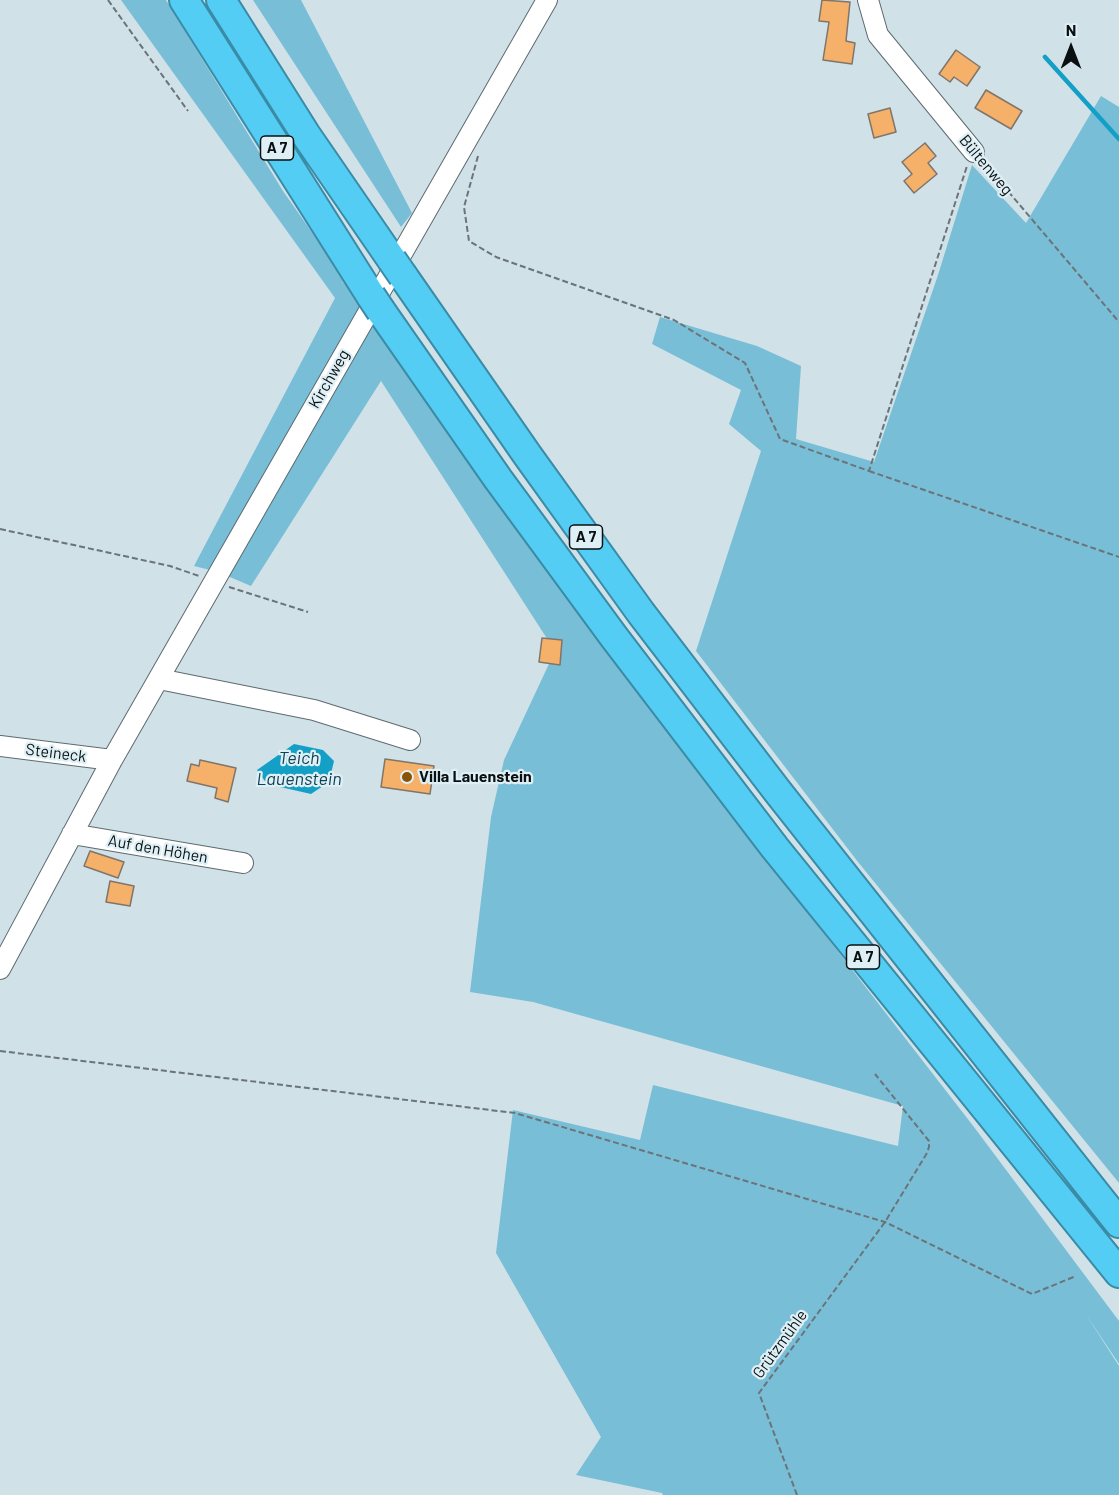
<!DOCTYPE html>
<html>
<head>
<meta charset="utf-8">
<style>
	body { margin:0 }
	#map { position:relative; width:1119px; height:1495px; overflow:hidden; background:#d1e1e8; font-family:Barlow,sans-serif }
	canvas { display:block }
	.north { position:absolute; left:1041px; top:18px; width:60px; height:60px; -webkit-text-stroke:4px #deeff5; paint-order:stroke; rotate:0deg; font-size:16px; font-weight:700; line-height:24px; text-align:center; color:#0a1012 }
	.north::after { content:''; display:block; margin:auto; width:21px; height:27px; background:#0a1012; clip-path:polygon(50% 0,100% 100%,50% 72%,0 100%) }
</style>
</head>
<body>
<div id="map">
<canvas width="1119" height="1495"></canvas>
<div class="north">N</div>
</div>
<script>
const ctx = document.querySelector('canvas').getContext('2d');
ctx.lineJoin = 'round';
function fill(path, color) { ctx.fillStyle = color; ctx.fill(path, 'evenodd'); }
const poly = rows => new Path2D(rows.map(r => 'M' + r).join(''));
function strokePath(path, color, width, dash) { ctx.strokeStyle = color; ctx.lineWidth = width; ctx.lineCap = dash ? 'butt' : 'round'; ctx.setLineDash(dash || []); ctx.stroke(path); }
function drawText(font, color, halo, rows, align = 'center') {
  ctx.font = font + ' Barlow,sans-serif'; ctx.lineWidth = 4.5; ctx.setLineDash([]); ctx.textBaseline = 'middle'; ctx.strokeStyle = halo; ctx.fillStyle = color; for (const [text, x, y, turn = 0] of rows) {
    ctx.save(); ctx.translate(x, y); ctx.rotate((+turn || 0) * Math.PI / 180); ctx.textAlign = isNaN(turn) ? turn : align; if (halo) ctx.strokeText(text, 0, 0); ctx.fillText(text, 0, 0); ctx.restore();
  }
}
fill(poly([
	[121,0,166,0,283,191,344,278,342,284,345,279,603,648,974,1127,1119,1321,1119,1364,1085,1313,1119,1366,1119,1495,663,1495,662,1493,576,1475,601,1437,496,1253,513,1110,640,1140,653,1085,898,1146,903,1106,533,1002,470,992,491,817,504,760,555,651,381,381,251,586,218,572,194,566,335,298],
	[253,0,301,0,412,213,401,227],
	[1101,96,1119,107,1119,1183,858,862,696,651,761,451,729,424,741,390,652,344,660,317,757,346,801,366,796,439,874,462,938,275,972,165,1026,223]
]), '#79bed7');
fill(poly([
	[294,744,323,750,334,761,329,782,311,794,267,784,257,770]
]), '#14a0c6');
strokePath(poly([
	[1045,57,1119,139]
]), '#14a0c6', 4.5);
const building = poly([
	[822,0,850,2,846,41,855,43,852,64,823,60,829,22,819,21,822,0],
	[956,50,980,67,967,86,954,77,950,82,939,74,956,50],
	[986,90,1022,111,1011,129,975,108,986,90],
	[890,108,896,132,874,138,868,114,890,108],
	[925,143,936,156,928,163,937,174,914,193,904,181,912,174,902,162,925,143],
	[542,638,562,640,560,665,539,662,542,638],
	[385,759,434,766,430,794,381,787,385,759],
	[200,760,236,768,228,802,215,798,217,788,187,781,191,764,199,766,200,760],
	[90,851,124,862,118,878,84,866,90,851],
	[110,881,134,886,130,906,106,902,110,881]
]);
fill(building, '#f5b069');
strokePath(building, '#7f756b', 1.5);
const minor = poly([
	[868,0,878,35,974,152],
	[159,679,314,710,410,740],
	[0,746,112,760],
	[72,834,243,863],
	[0,969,112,760,547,0]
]);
const highway = poly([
	[184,0,371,296],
	[221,0,306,135,392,260],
	[403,276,528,456,641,613,778,792,1119,1223],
	[381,311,498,479,614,637,775,848,1119,1273]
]);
strokePath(minor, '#5d6b71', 22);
strokePath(highway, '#3a8ba6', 32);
strokePath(poly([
	[108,0,188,111],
	[478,156,464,207,469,241,496,257,674,320,745,363,780,439,869,471,967,166],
	[985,164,1119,322],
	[869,471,1119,557],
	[0,529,170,566,199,576],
	[229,587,308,612],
	[0,1051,515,1113,885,1222,1032,1294,1076,1276],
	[797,1495,759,1393,885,1222,927,1153,929,1147,929,1141,875,1074]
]), '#6a7479', 2, [6, 3]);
strokePath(minor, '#fff', 20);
strokePath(highway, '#54cdf5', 28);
const highwayBridge = poly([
	[392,260,403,276],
	[371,296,381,311]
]);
strokePath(highwayBridge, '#3a8ba6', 32, []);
strokePath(highwayBridge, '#54cdf5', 28);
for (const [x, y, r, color] of [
	[407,777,6,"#895204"]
]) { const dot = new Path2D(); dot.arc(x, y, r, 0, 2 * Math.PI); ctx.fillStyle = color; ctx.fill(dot); strokePath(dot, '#deeff5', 2); }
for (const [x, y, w] of [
	[277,148,33],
	[586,537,33],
	[863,957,33]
]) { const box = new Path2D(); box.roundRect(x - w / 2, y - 12, w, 24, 4.5); ctx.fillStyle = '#deeff5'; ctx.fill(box); strokePath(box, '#0a1012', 1.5); }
drawText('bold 15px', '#0a1012', null, [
	["A 7",277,148],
	["A 7",586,537],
	["A 7",863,957]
]);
drawText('16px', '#0a1012', '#deeff5', [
	["Bültenweg",986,165,50],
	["Kirchweg",329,379,-60],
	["Steineck",56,753,7],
	["Auf den Höhen",158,849,10],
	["Grützmühle",780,1344,-54]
]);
drawText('bold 16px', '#0a1012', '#deeff5', [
	["Villa Lauenstein",419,777]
], 'left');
drawText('italic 18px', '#0e4353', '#deeff5', [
	["Teich",299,758],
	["Lauenstein",299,779]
]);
</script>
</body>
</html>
